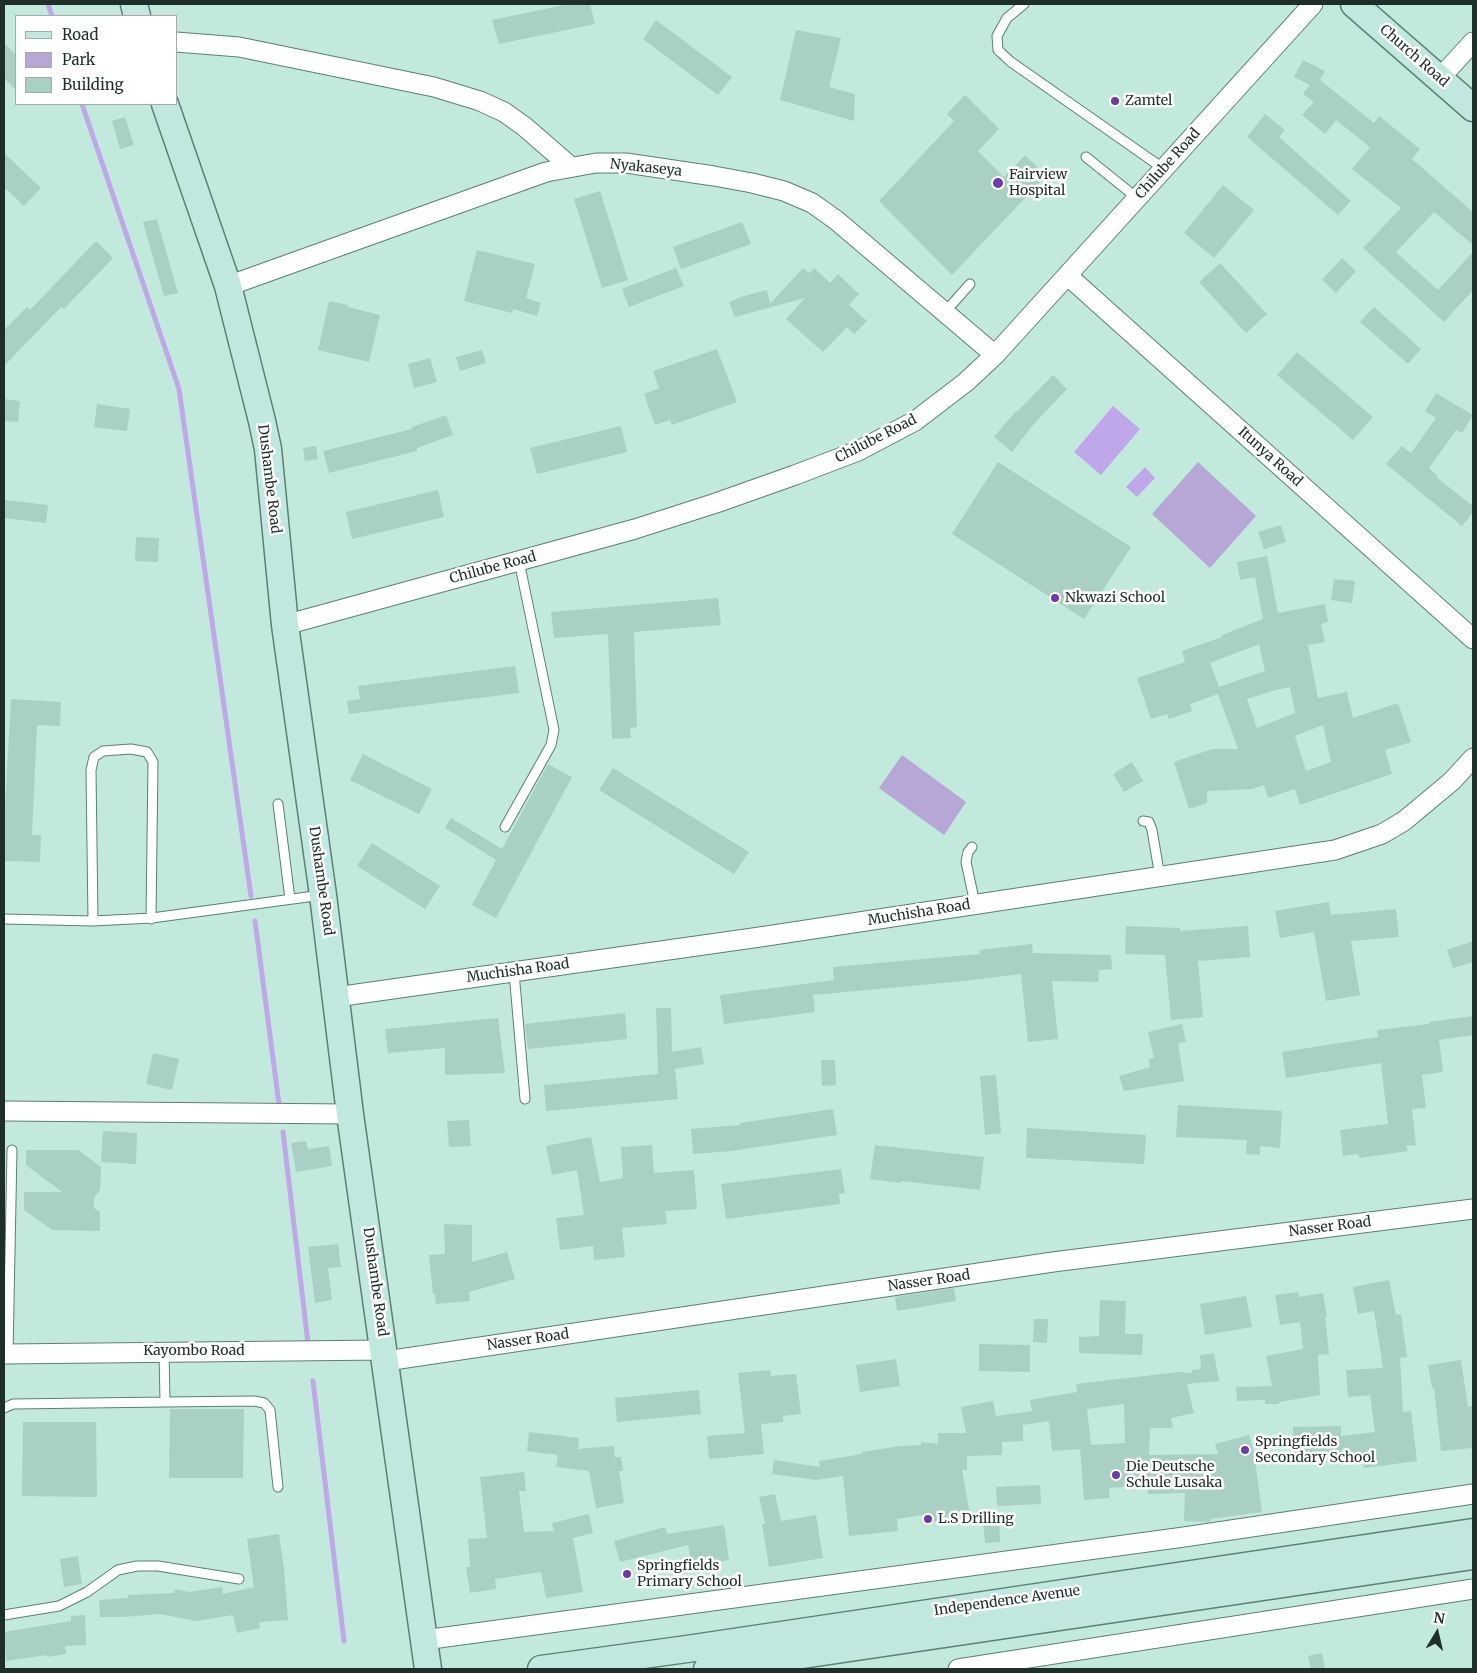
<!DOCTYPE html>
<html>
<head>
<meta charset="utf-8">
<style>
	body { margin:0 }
	#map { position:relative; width:1477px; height:1673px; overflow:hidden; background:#c2eadc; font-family:Merriweather,serif }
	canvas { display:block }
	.frame { position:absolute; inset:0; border:5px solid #1e2e29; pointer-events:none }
	.legend { position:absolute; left:15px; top:15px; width:162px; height:90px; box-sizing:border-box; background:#fff; border:1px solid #a5aba9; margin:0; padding:6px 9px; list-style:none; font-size:15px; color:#1e2e29 }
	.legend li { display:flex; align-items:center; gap:10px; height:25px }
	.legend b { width:25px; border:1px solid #a5aba9 }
	.north { position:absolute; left:1412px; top:1608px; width:50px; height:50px; -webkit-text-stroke:4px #fff; paint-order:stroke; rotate:9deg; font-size:14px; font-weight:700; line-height:20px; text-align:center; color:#1e2e29 }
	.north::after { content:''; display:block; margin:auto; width:18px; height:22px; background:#1e2e29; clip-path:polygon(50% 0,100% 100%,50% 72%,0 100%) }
</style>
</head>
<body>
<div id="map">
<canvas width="1477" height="1673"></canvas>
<div class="frame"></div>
<ul class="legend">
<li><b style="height:6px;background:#c1e8de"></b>Road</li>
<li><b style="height:14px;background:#b7a7d6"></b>Park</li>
<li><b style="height:14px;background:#a8d0c3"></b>Building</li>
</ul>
<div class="north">N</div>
</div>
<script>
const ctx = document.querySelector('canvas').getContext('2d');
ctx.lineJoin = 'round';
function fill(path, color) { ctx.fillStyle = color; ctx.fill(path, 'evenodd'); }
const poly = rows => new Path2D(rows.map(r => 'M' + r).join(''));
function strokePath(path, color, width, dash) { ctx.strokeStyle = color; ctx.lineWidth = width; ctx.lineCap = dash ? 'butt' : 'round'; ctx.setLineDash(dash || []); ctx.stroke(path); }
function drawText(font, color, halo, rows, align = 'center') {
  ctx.font = font + ' Merriweather,serif'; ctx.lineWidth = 5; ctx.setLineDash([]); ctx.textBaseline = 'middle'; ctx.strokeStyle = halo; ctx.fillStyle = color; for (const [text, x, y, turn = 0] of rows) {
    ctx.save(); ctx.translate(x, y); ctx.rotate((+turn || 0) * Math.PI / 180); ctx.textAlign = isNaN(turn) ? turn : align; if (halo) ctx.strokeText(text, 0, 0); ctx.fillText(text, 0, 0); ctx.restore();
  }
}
fill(poly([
	[1198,462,1256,516,1210,568,1152,514],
	[902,755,966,802,944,835,879,788]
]), '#b7a7d6');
fill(poly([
	[1113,406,1140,429,1101,475,1074,452],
	[1145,467,1155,478,1137,497,1126,487]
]), '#bfa7ea');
strokePath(poly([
	[48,4,52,16],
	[82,104,179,389,251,896],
	[255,921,279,1104],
	[283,1132,308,1343],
	[313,1381,344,1641]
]), '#bfa7ea', 5);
fill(poly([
	[569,4,590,4,595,24,499,44,492,20],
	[656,20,732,77,718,95,643,39],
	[796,30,841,38,829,87,855,94,854,121,780,100],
	[4,43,16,55,16,90,4,78],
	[1303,60,1325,71,1320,80,1374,123,1379,116,1420,149,1412,159,1473,212,1473,245,1434,212,1396,252,1438,290,1473,252,1473,290,1444,322,1363,248,1401,208,1352,169,1370,147,1336,120,1325,134,1302,115,1314,102,1303,94,1310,85,1294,77],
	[965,95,999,129,978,151,1004,177,1025,155,1046,176,952,275,879,201,954,121,947,114],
	[1265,114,1285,130,1279,137,1351,201,1338,215,1247,137],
	[125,117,134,145,120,149,112,121],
	[4,153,41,188,24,206,4,187],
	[1223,185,1254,210,1214,258,1184,233],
	[600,191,628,280,602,288,574,199],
	[157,219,178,293,164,296,143,222],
	[742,222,751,244,681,269,673,247],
	[96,241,113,258,64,309,61,307,4,366,4,330,27,307,30,310],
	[477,250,535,264,526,298,541,303,537,316,513,309,512,313,464,301],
	[1342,258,1356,271,1336,293,1322,280],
	[1220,263,1267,314,1246,333,1199,282],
	[676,268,684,286,629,307,622,289],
	[803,268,809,273,814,268,830,283,838,274,859,294,849,305,867,321,854,334,847,327,823,352,786,319,805,298,735,317,729,302,744,296,767,290,770,304],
	[329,301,348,305,348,307,380,315,369,362,318,350],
	[1374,307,1421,349,1408,364,1360,322],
	[717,349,737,402,672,425,670,420,655,425,644,394,659,388,653,371],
	[482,350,486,363,460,371,456,357],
	[1297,352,1373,417,1353,440,1277,375],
	[430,358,437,382,414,388,408,364],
	[1053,375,1067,389,1033,425,1012,452,994,437,1016,411,1017,412],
	[1436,393,1473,415,1462,433,1456,430,1429,468,1438,476,1436,477,1473,506,1473,512,1462,526,1386,464,1402,446,1411,453,1436,418,1425,411],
	[4,399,20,401,18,422,4,421],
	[97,404,130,409,127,431,94,427],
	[446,415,453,435,417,448,417,451,329,473,323,451,412,429,412,427],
	[621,426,627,452,537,474,530,448],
	[316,446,318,459,305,461,303,448],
	[998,462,1131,547,1084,619,952,534],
	[438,490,444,517,352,539,346,512],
	[4,500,48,505,46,523,4,518],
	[1281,525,1286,542,1264,549,1258,532],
	[136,537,159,538,158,562,135,561],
	[1267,556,1278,613,1325,604,1328,622,1321,624,1325,642,1308,645,1318,698,1347,692,1353,718,1398,703,1411,742,1385,750,1392,774,1300,805,1295,789,1268,798,1264,785,1252,789,1207,791,1207,803,1189,809,1174,762,1212,749,1238,749,1218,694,1190,704,1192,711,1169,719,1167,714,1151,719,1137,678,1185,662,1182,651,1222,637,1222,635,1263,619,1255,577,1240,580,1237,562],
	[1259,644,1265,671,1219,687,1210,663],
	[1290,687,1295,713,1257,728,1247,699,1276,690],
	[1323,725,1331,762,1306,771,1295,736],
	[1334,579,1355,581,1352,603,1331,600],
	[718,598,721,625,634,632,637,727,630,728,631,738,612,739,608,634,554,638,551,612],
	[515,666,519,693,349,714,347,701,360,699,358,686],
	[11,699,61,702,60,726,37,725,32,835,41,835,40,862,4,861,4,824],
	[363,754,432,789,419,814,350,780],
	[1132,762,1143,781,1124,792,1113,774],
	[548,764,572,777,496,918,472,905,496,860,445,828,451,818,502,849],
	[613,768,749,852,734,874,599,790],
	[372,843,440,886,425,909,357,866],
	[1329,902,1331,915,1396,909,1399,937,1351,941,1360,995,1326,1001,1314,932,1280,938,1275,911],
	[1126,926,1180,928,1180,931,1248,926,1250,957,1198,961,1203,1017,1171,1020,1165,955,1125,954],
	[1473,941,1473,962,1453,968,1447,950],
	[1032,944,1033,953,1111,955,1112,969,1099,970,1098,982,1052,981,1058,1039,1028,1042,1021,974,964,981,813,995,815,1012,724,1024,720,995,834,980,833,967,980,954,979,950],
	[656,1008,671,1008,672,1052,701,1047,704,1064,675,1069,678,1099,546,1111,544,1085,658,1074],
	[625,1013,627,1039,528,1049,525,1024],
	[1473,1016,1473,1035,1439,1040,1443,1072,1422,1075,1426,1108,1412,1109,1416,1145,1406,1146,1408,1151,1360,1158,1358,1154,1343,1156,1340,1130,1388,1124,1381,1063,1286,1078,1282,1052,1378,1037,1377,1030,1429,1024,1429,1022],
	[498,1018,505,1073,445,1075,445,1048,388,1053,385,1029],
	[1182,1024,1186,1042,1178,1043,1184,1081,1124,1091,1119,1076,1150,1067,1149,1059,1154,1058,1148,1032],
	[153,1053,179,1059,172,1090,146,1084],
	[821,1060,835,1060,836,1085,822,1086],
	[996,1075,1001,1133,985,1135,980,1076],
	[1178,1105,1282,1111,1280,1148,1260,1146,1260,1155,1246,1154,1247,1140,1176,1137],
	[833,1109,837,1135,731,1151,693,1154,691,1129,740,1125,740,1123],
	[469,1120,471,1146,449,1147,447,1121],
	[1027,1128,1146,1135,1144,1164,1026,1158],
	[103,1131,137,1133,136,1164,101,1162],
	[591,1137,600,1182,623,1178,621,1147,652,1145,654,1173,694,1170,697,1209,665,1211,667,1224,622,1228,625,1257,594,1260,593,1246,560,1250,556,1218,584,1215,577,1170,552,1175,546,1146],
	[306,1141,308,1149,329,1146,332,1166,296,1172,291,1143],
	[875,1145,984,1157,980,1190,901,1181,901,1183,870,1179],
	[26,1150,78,1150,101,1167,100,1190,94,1198,94,1208,100,1212,100,1231,52,1230,24,1210,24,1192,62,1192,26,1165],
	[841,1169,845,1193,839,1194,840,1204,726,1219,721,1184],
	[444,1224,472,1225,472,1262,507,1252,515,1279,469,1292,470,1301,436,1304,435,1294,433,1294,429,1255,445,1254],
	[338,1244,341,1267,328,1268,332,1300,315,1303,308,1247],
	[1389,1280,1396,1315,1401,1314,1407,1357,1400,1358,1403,1412,1411,1411,1417,1461,1364,1468,1362,1453,1293,1454,1293,1427,1341,1426,1341,1436,1375,1432,1370,1395,1348,1397,1346,1370,1383,1368,1374,1311,1358,1314,1353,1287],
	[954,1288,956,1301,897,1311,895,1297],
	[1298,1292,1299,1297,1323,1293,1327,1317,1325,1317,1329,1354,1318,1355,1320,1395,1279,1402,1279,1404,1265,1404,1265,1400,1237,1401,1236,1387,1272,1386,1266,1356,1303,1349,1300,1322,1280,1325,1275,1295],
	[1246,1296,1252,1327,1205,1335,1200,1304],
	[1100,1300,1126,1301,1125,1334,1143,1334,1142,1355,1079,1353,1079,1337,1099,1336],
	[1034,1319,1048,1319,1047,1343,1033,1342],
	[979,1344,1030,1345,1030,1372,979,1371],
	[1214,1353,1219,1381,1187,1384,1194,1413,1171,1418,1173,1428,1150,1428,1149,1455,1218,1454,1215,1444,1249,1435,1256,1460,1255,1461,1262,1512,1210,1519,1210,1522,1207,1522,1184,1521,1185,1493,1148,1494,1147,1485,1109,1488,1110,1498,1084,1500,1080,1449,1052,1451,1049,1421,1023,1425,1023,1441,1002,1442,1002,1455,967,1456,967,1470,962,1470,970,1515,929,1522,928,1514,897,1519,898,1531,849,1536,843,1476,816,1480,772,1474,774,1460,820,1467,819,1461,862,1454,862,1452,900,1446,921,1445,921,1442,938,1444,938,1433,966,1433,961,1407,993,1401,996,1416,1032,1411,1030,1400,1077,1392,1076,1384,1179,1372,1192,1373,1192,1370,1201,1369,1200,1355],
	[1124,1404,1125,1443,1091,1445,1087,1409],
	[896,1359,900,1386,860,1392,856,1365],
	[1461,1360,1468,1407,1473,1406,1473,1448,1441,1451,1434,1388,1432,1388,1428,1365],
	[770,1370,771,1376,796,1374,801,1414,783,1416,783,1422,761,1424,764,1454,709,1459,707,1436,745,1433,738,1373],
	[699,1390,701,1414,617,1422,615,1398],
	[170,1409,244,1409,243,1478,169,1478],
	[23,1422,96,1422,97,1497,22,1496],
	[529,1432,579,1438,578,1449,614,1446,615,1457,621,1457,623,1471,619,1471,624,1503,596,1508,589,1471,556,1467,558,1455,527,1451],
	[524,1472,526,1491,519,1491,524,1532,554,1531,552,1523,589,1514,593,1533,573,1538,583,1592,546,1598,541,1572,495,1579,496,1589,470,1593,466,1567,470,1567,468,1539,487,1538,480,1477],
	[1040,1485,1041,1504,997,1506,996,1487],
	[775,1494,781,1521,816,1515,823,1558,769,1567,762,1524,765,1524,759,1497],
	[999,1518,1000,1542,985,1543,983,1519],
	[724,1525,729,1560,692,1566,688,1545,620,1562,614,1541,665,1527,667,1534],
	[279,1534,284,1569,288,1620,259,1622,260,1628,237,1633,233,1615,196,1621,160,1614,123,1617,100,1617,99,1600,128,1598,128,1595,174,1593,175,1589,189,1592,222,1587,223,1594,254,1587,247,1539],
	[78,1556,82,1584,64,1587,60,1559],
	[85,1615,86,1645,65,1646,66,1654,47,1657,46,1655,6,1661,4,1632,71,1621,71,1616],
	[1322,1653,1325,1669,1311,1669,1308,1656]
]), '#a8d0c3');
const lane = poly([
	[1024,4,1007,18,997,36,998,50,1011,62,1164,169],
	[1086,157,1137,198],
	[945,312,970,284],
	[278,804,290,899],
	[1143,821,1149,822,1152,830,1160,877],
	[505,827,551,745,554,730,519,561],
	[972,847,968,852,966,862,975,904],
	[4,919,93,921,152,918,322,895],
	[93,921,91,770,94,757,103,751,131,749,147,752,153,762,151,919],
	[514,972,525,1099],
	[164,1352,165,1402],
	[8,1354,12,1150],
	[4,1408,13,1404,165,1402,254,1401,264,1403,270,1410,278,1487],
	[4,1615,59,1606,87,1592,118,1570,137,1566,158,1566,239,1579]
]);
const street = poly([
	[176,42,239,47,434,87,480,101,504,112,525,127,571,167],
	[1440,78,1473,42],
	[1068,276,1473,639],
	[228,286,546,172,596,163,626,163,714,176,752,183,784,191,812,203,836,220,995,355],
	[285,625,635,529,716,503,795,475,858,451,915,421,966,382,995,355,1313,4],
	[336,997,760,937,1335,850,1382,834,1404,821,1452,781,1473,758],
	[4,1111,350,1114],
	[4,1354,384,1350],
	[386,1361,1053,1262,1473,1209],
	[424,1640,1184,1537,1473,1494],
	[958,1669,1473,1589]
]);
const secondary = poly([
	[134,4,137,16],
	[1354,4,1473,108],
	[165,104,228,286,262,421,268,449,285,625,323,895,350,1114,428,1669],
	[541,1669,687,1649,1473,1532],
	[707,1669,1473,1556]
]);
strokePath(lane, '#5b8074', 11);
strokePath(street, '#5b8074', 21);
strokePath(secondary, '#5b8074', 29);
strokePath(lane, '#fff', 9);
strokePath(street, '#fff', 19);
strokePath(secondary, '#c1e8de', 26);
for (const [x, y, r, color] of [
	[1115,101,5,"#6f39af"],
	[998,183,6,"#6f39af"],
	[1055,598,5,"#6f39af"],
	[1245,1450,5,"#6f39af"],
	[1116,1475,5,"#6f39af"],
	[928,1519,5,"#6f39af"],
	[627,1574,5,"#6f39af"]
]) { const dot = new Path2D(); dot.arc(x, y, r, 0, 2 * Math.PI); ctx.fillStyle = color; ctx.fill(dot); strokePath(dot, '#fff', 2); }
drawText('14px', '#1e2e29', '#fff', [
	["Church Road",1414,56,41],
	["Chilube Road",1168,164,-48],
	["Nyakaseya",646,168,6],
	["Chilube Road",876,439,-27],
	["Itunya Road",1270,457,42],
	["Dushambe Road",269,479,83],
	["Chilube Road",493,568,-15],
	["Dushambe Road",321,881,82],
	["Muchisha Road",919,913,-9],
	["Muchisha Road",518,971,-8],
	["Nasser Road",1330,1227,-7],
	["Nasser Road",929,1281,-8],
	["Dushambe Road",375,1282,82],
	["Nasser Road",528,1340,-8],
	["Kayombo Road",194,1351],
	["Independence Avenue",1007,1601,-8]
]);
drawText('14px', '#1e2e29', '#fff', [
	["Zamtel",1125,101],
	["Fairview",1009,175],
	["Hospital",1009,191],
	["Nkwazi School",1065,598],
	["Springfields",1255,1442],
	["Secondary School",1255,1458],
	["Die Deutsche",1126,1467],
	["Schule Lusaka",1126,1483],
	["L.S Drilling",938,1519],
	["Springfields",637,1566],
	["Primary School",637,1582]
], 'left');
</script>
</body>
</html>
